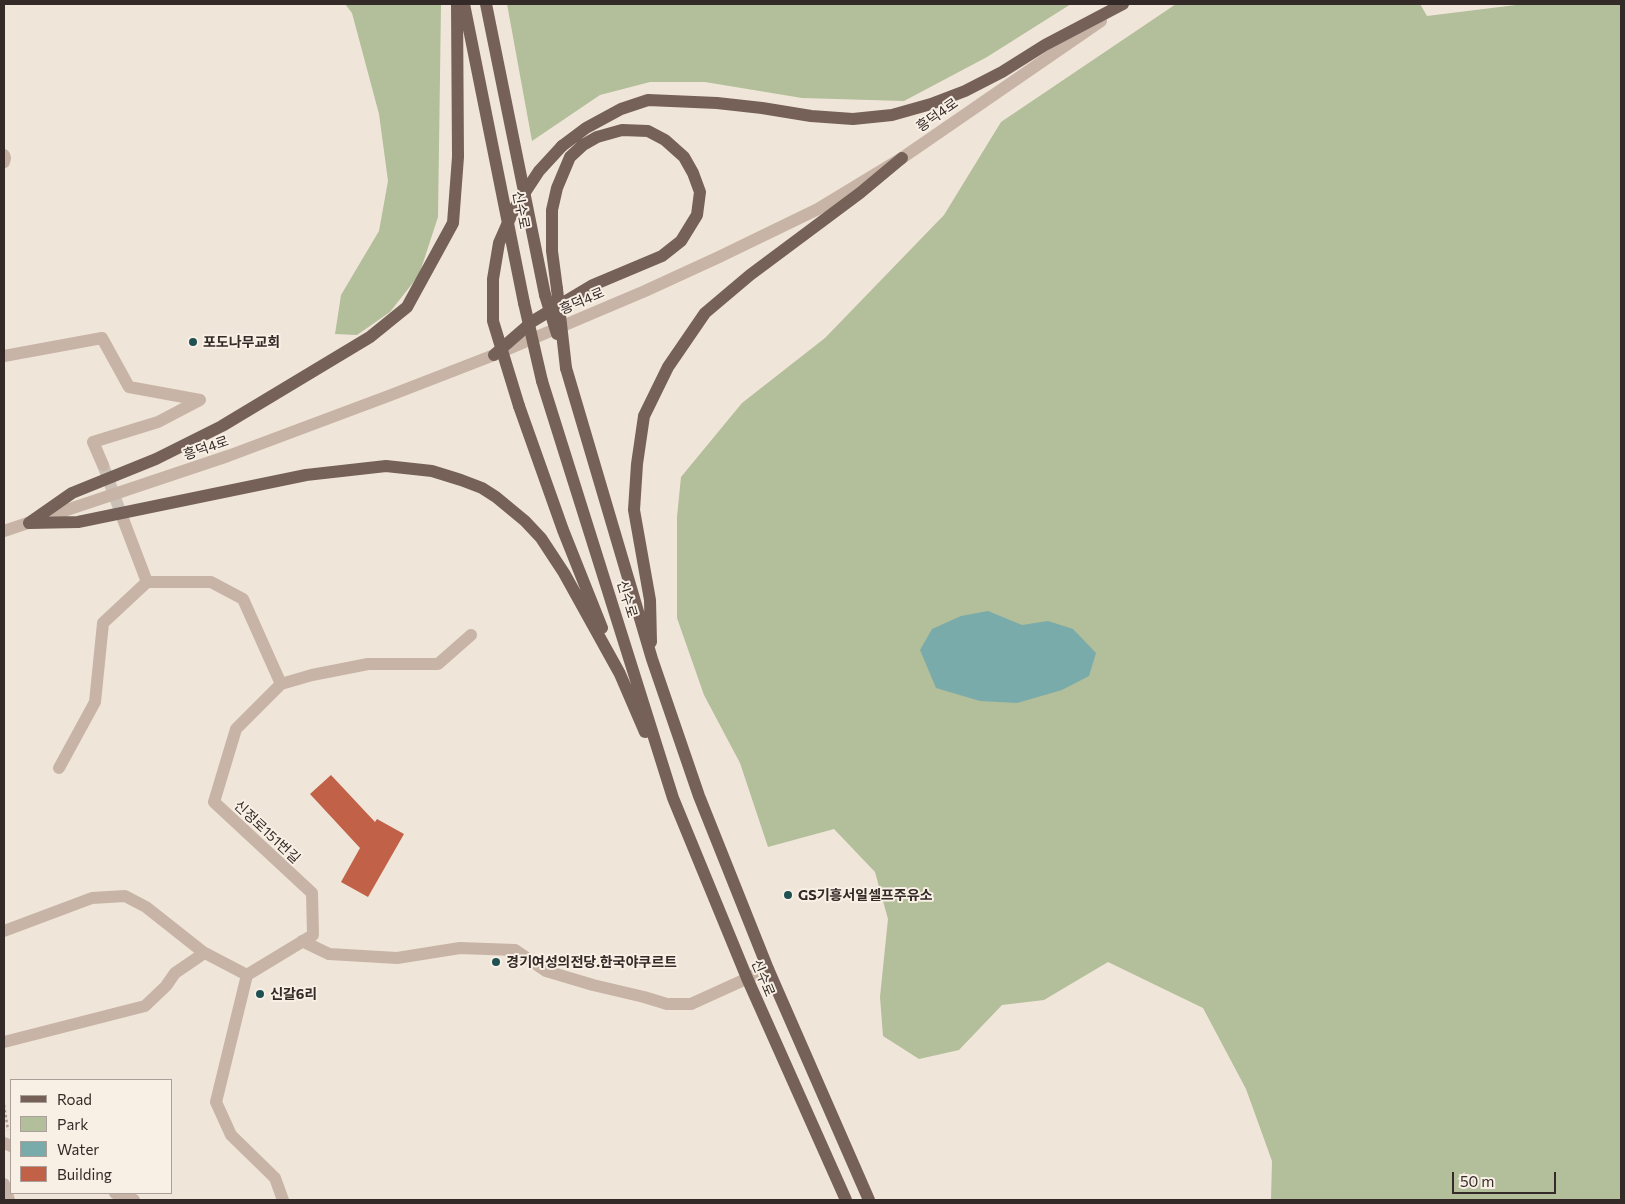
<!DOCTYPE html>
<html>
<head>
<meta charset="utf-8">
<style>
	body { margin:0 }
	#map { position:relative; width:1625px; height:1204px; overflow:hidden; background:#f0e5d9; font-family:Commissioner,sans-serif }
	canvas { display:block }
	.frame { position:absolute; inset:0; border:5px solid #342a27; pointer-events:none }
	.legend { position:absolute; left:10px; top:1079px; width:162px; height:115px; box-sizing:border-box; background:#f8efe5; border:1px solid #aaa099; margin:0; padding:6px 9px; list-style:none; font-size:15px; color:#342a27 }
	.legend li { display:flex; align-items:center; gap:10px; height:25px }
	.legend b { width:25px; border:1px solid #aaa099 }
	.scale { position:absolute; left:1452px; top:1172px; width:104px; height:22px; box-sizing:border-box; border:2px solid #342a27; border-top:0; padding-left:6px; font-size:15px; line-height:18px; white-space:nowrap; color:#342a27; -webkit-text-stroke:4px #f8efe5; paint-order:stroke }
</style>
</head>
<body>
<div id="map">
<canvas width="1625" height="1204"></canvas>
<div class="frame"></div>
<ul class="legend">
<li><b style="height:6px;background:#756158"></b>Road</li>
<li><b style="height:14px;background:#b3be9a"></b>Park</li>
<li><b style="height:14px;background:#7aabab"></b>Water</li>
<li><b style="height:14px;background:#c06148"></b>Building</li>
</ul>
<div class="scale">50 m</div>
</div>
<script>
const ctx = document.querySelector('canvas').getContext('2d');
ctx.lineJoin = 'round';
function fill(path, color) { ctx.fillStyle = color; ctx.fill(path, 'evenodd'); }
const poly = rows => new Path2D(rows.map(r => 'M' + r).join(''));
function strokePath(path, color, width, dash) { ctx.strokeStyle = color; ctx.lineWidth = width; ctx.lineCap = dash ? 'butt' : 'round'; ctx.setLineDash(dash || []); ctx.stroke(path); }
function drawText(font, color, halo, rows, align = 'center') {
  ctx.font = font + ' Commissioner,"Noto Sans KR",sans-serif'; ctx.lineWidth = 4; ctx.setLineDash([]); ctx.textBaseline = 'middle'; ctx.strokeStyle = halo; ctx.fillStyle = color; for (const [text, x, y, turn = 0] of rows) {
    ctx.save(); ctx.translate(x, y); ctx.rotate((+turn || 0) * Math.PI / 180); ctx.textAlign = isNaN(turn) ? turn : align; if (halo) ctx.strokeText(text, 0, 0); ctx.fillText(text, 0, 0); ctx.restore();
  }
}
fill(poly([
	[345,4,441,4,438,217,419,275,390,312,357,335,335,334,341,295,379,231,388,181,379,114,352,13],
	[507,4,1071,4,987,57,904,101,802,98,705,82,650,82,600,95,532,141],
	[1176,4,1420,4,1427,16,1524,4,1621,4,1621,1200,1271,1200,1272,1161,1246,1089,1203,1008,1108,962,1044,1000,1002,1005,959,1050,919,1059,883,1036,880,997,888,919,875,872,834,829,768,847,740,763,704,695,677,618,677,517,681,477,742,403,825,338,944,215,1001,122]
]), '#b3be9a');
fill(poly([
	[988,611,1022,625,1048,621,1073,629,1096,653,1089,676,1062,690,1017,703,980,701,936,688,920,650,932,629,961,616]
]), '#7aabab');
fill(poly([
	[331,775,375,822,377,819,404,834,368,897,341,882,360,848,310,794]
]), '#c06148');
strokePath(poly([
	[103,465,123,519]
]), '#cac0b5', 12, [12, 6]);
strokePath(poly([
	[4,1105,8,1130]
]), '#b39e91', 2.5, [2.5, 2.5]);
strokePath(poly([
	[4,155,5,158,4,162],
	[4,356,102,338,129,387,200,400,158,422,93,442,103,465],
	[123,519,147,582],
	[4,531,228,456,391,395,494,355,645,291,719,257,818,209,902,158,1101,21],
	[59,768,95,702,103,623,147,582,211,582,243,599,281,684],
	[4,931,92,898,125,896,146,907,203,952,247,975,313,935,312,893,214,802,236,729,281,684,312,675,368,664,438,664,471,635],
	[302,941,329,954,397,958,460,948,515,950,546,971,593,985,644,997,667,1004,691,1004,768,969],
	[247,975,216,1102,231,1135,275,1178,283,1200],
	[4,1042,145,1006,166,986,175,973,200,956,203,952],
	[4,1143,11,1146],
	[4,1184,9,1200],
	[115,1193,134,1200]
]), '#c7b4a6', 12);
strokePath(poly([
	[464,4,524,303],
	[486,4,545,295],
	[562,146,586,128,621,109,648,100,717,103,762,108,811,116,853,119,892,115,931,104,965,91,1002,72,1045,45,1123,4],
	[494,355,533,321,593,285,662,256,681,241,697,215,700,192,693,173,684,157,665,140,648,131,622,130,597,137,583,145,570,157,557,188,552,210,552,251,557,289],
	[566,368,652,659,699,796,768,969,869,1200],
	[542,381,673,798,747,978,846,1200],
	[519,406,563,530,602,628],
	[29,523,78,522,306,475,386,466,432,471,461,480,482,488,496,497,525,521,541,538,564,573,620,674,645,732],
	[29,523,72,493,156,459,222,426,370,337,407,307,453,223,458,157,457,4],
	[651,642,650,600,634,510,637,464,644,416,668,367,705,313,750,275,860,193,902,158]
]), '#756158', 12);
strokePath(poly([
	[557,289,566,368],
	[545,295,557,334],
	[524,303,542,381],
	[519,406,493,321,493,279,499,243,514,209,539,171,562,146]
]), '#756158', 12);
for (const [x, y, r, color] of [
	[193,342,5,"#1f5153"],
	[788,895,5,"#1f5153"],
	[496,962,5,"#1f5153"],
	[260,994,5,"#1f5153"]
]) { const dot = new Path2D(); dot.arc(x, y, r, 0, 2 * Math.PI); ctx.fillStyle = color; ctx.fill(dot); strokePath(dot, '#f8efe5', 2); }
drawText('14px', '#342a27', '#f8efe5', [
	["흥덕4로",937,115,-35],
	["신수로",521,210,79],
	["흥덕4로",582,301,-23],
	["흥덕4로",206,448,-19],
	["신수로",627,599,73],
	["신정로151번길",267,832,43],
	["신수로",763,978,67]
]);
drawText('bold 14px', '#342a27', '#f8efe5', [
	["포도나무교회",203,342],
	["GS기흥서일셀프주유소",798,895],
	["경기여성의전당.한국야쿠르트",506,962],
	["신갈6리",270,994]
], 'left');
</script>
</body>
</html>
